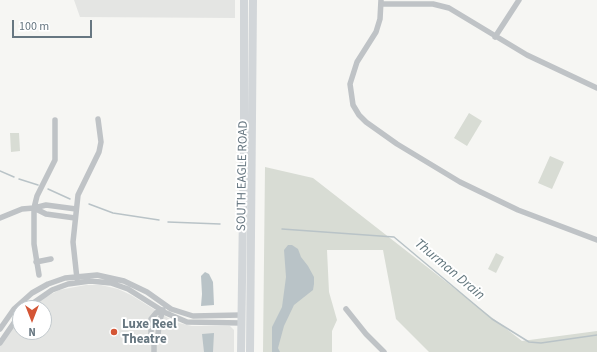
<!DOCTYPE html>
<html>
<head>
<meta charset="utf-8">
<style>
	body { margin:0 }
	#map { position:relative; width:597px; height:352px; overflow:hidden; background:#f6f6f3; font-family:"Source Sans 3",sans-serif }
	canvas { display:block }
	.north { position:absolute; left:12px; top:300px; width:40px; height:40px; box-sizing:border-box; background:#fff; border:1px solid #c2c9cd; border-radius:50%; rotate:180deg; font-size:11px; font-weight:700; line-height:16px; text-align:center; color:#677781 }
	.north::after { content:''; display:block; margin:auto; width:14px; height:18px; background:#d45535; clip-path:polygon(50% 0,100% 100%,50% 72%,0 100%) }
	.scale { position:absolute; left:12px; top:20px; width:80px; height:18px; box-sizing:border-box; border:2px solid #677781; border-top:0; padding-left:5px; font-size:12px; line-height:14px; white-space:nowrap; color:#677781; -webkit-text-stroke:3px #fff; paint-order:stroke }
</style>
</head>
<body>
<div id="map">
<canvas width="597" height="352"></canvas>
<div class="north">N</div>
<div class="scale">100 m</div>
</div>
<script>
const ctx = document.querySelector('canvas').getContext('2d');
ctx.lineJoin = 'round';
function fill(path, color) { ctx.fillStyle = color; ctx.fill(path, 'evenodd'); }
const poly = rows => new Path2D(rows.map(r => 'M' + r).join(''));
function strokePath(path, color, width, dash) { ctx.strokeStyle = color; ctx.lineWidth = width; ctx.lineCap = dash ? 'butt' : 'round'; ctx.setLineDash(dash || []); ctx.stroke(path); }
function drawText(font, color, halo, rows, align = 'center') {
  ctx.font = font + ' "Source Sans 3",sans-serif'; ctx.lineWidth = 4; ctx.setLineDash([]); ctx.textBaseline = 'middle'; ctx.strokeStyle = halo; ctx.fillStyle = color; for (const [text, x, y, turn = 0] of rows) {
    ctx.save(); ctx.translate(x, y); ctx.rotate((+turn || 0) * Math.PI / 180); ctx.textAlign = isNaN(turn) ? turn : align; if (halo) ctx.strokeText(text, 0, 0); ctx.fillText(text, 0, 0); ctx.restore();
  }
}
fill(poly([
	[74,0,235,0,235,18,80,17],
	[86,285,101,285,118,289,131,295,168,318,179,323,192,326,230,326,234,330,234,352,0,352,0,346,20,318,20,332,44,332,44,308,30,308,42,299,59,290]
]), '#e4e5e3');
fill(poly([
	[469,113,482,121,467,146,454,138],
	[10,133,19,133,20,151,11,152],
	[550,156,564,162,552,189,538,183],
	[265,167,313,178,522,341,597,331,597,352,429,352,396,319,383,250,327,250,329,292,337,320,332,331,332,352,263,352],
	[496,253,504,257,496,273,488,269]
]), '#d8dcd4');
fill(poly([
	[288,245,292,245,298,249,301,257,308,266,314,277,314,284,313,290,294,305,284,326,278,348,280,352,272,352,272,327,282,307,286,277,284,250],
	[205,272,209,274,213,282,214,305,201,306,202,294,201,276],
	[214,333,213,352,204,352,202,334]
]), '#b9c3c7');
strokePath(poly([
	[0,171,14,177],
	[19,179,38,185],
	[48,189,70,199],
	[89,204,113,213,159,220],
	[168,222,220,224],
	[282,229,394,237,492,319,529,342,541,343,597,335]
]), '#b9c3c7', 1.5);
strokePath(poly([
	[381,0,380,19,376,32,357,62,350,84,353,105,359,115,366,122,397,144,460,182,518,210,597,240],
	[381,4,433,4,449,8,527,55,597,88],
	[495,37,519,0],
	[0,218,22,209,34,208],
	[75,218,46,214,34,208,46,205,76,209],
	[36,262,51,259],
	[39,275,34,244,34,208,37,196,55,160,55,120],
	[77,279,73,242,78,195,99,152,101,142,98,119],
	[26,308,52,290,68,284,90,281,111,283,128,289,166,313,187,322,241,323],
	[346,309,366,334,384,352],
	[162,310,156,313,151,319,151,337,154,341,158,336,159,323,163,310],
	[0,329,14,309,32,293,48,284,65,278,97,275,124,281,147,292,171,309,193,316,241,315],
	[154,341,154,352],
	[0,343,20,314]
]), '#bfc3c6', 5.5);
strokePath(poly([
	[241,352,244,140,244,0],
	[250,352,253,0]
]), '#d2d6d9', 8);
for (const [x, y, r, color] of [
	[114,332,4,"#d45535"]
]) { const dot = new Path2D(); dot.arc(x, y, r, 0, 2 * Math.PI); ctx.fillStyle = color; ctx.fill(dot); strokePath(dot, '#fff', 1.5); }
drawText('13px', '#677781', '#fff', [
	["SOUTH EAGLE ROAD",243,176,-89]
]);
drawText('bold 13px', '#677781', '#fff', [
	["Luxe Reel",122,325],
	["Theatre",122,340]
], 'left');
drawText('italic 14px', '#63777e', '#fff', [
	["Thurman Drain",449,270,40]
]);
</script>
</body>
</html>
